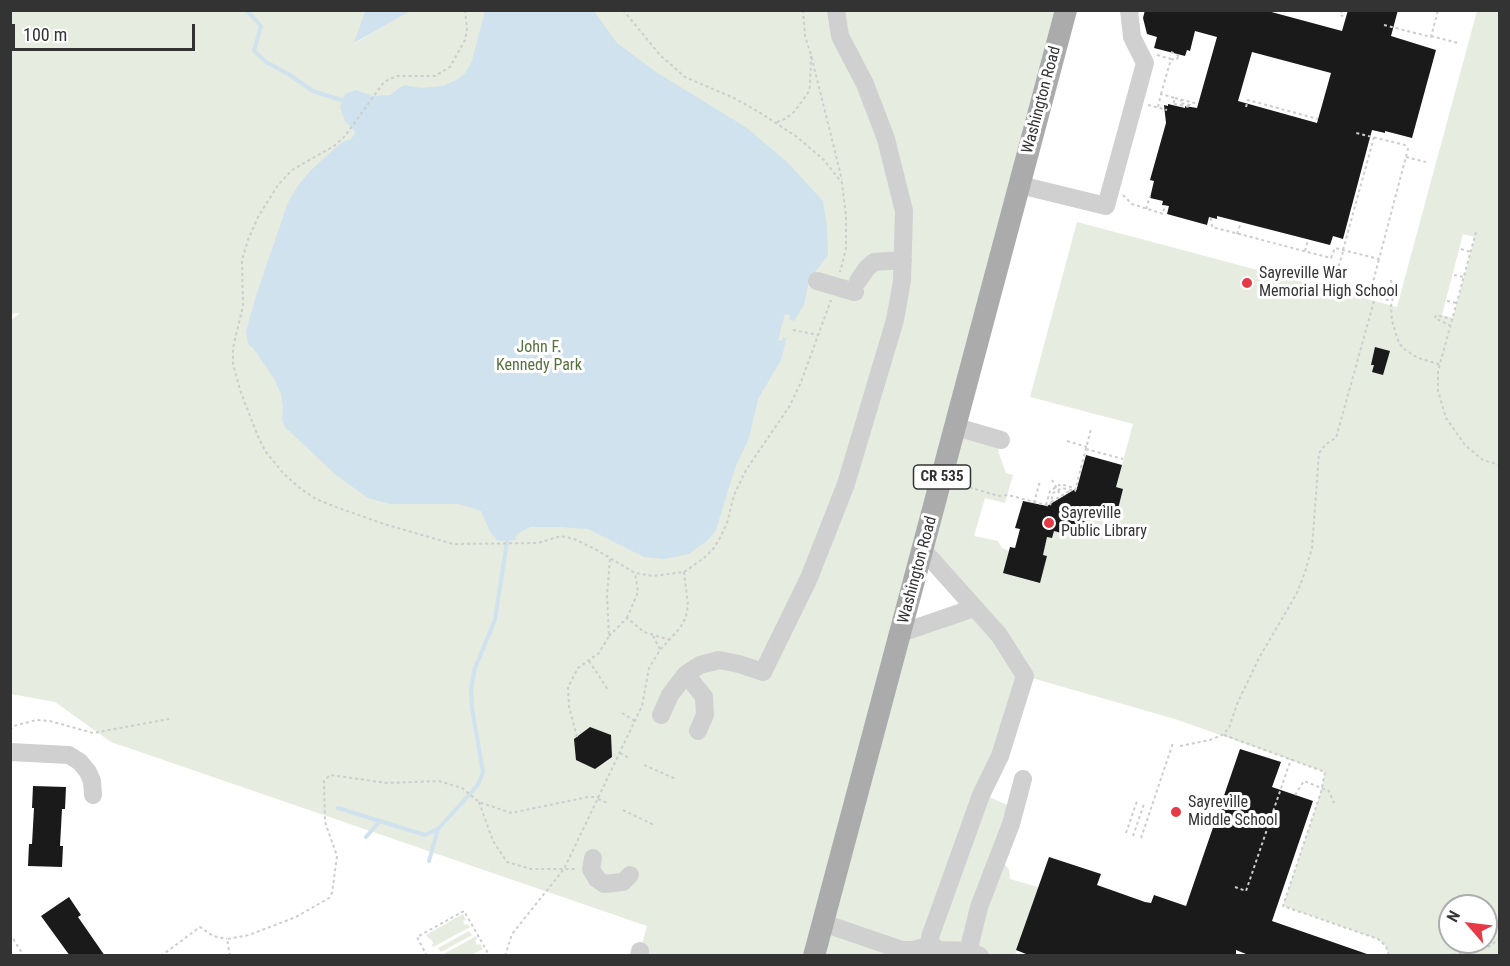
<!DOCTYPE html>
<html>
<head>
<meta charset="utf-8">
<style>
	body { margin:0 }
	#map { position:relative; width:1510px; height:966px; overflow:hidden; background:#fff; font-family:"Roboto Condensed",sans-serif }
	canvas { display:block }
	.frame { position:absolute; inset:0; border:12px solid #333; pointer-events:none }
	.north { position:absolute; left:1438px; top:894px; width:60px; height:60px; box-sizing:border-box; background:#fff; border:2px solid #adadad; border-radius:50%; rotate:298deg; font-size:16px; font-weight:700; line-height:24px; text-align:center; color:#333 }
	.north::after { content:''; display:block; margin:auto; width:21px; height:27px; background:#e63946; clip-path:polygon(50% 0,100% 100%,50% 72%,0 100%) }
	.scale { position:absolute; left:12px; top:24px; width:183px; height:27px; box-sizing:border-box; border:3px solid #333; border-top:0; padding-left:8px; font-size:18px; line-height:21px; white-space:nowrap; color:#333; -webkit-text-stroke:4px #fff; paint-order:stroke }
</style>
</head>
<body>
<div id="map">
<canvas width="1510" height="966"></canvas>
<div class="frame"></div>
<div class="north">N</div>
<div class="scale">100 m</div>
</div>
<script>
const ctx = document.querySelector('canvas').getContext('2d');
ctx.lineJoin = 'round';
function fill(path, color) { ctx.fillStyle = color; ctx.fill(path, 'evenodd'); }
const poly = rows => new Path2D(rows.map(r => 'M' + r).join(''));
function strokePath(path, color, width, dash) { ctx.strokeStyle = color; ctx.lineWidth = width; ctx.lineCap = dash ? 'butt' : 'round'; ctx.setLineDash(dash || []); ctx.stroke(path); }
function drawText(font, color, halo, rows, align = 'center') {
  ctx.font = font + ' "Roboto Condensed",sans-serif'; ctx.lineWidth = 6; ctx.setLineDash([]); ctx.textBaseline = 'middle'; ctx.strokeStyle = halo; ctx.fillStyle = color; for (const [text, x, y, turn = 0] of rows) {
    ctx.save(); ctx.translate(x, y); ctx.rotate((+turn || 0) * Math.PI / 180); ctx.textAlign = isNaN(turn) ? turn : align; if (halo) ctx.strokeText(text, 0, 0); ctx.fillText(text, 0, 0); ctx.restore();
  }
}
fill(poly([
	[410,10,1066,11,956,427,1001,440,998,451,1006,473,1013,475,1005,503,985,498,974,536,998,541,1002,548,1009,551,1010,575,1039,583,1047,556,1043,555,1047,537,1054,531,1061,533,1092,518,1095,507,1117,513,1123,489,1116,487,1133,424,1030,397,1077,222,1397,307,1477,11,1499,11,1499,955,1389,955,1386,946,1378,939,1283,906,1321,792,1325,772,1175,719,1025,676,982,794,1015,808,998,859,1009,869,1010,879,1038,887,1015,955,639,955,647,926,111,742,55,702,11,694,10,321,20,313,11,314,11,11,365,11,355,43],
	[1463,234,1475,237,1453,318,1442,315],
	[923,551,974,608,901,632],
	[1450,906,1486,906,1486,942,1450,942],
	[463,914,466,920,463,921,465,925,468,924,470,927,433,947,432,945,434,943,426,935],
	[469,931,472,935,441,952,438,948],
	[476,936,477,939,475,941,477,945,480,944,483,949,471,955,442,955]
]), '#e6ecdf');
fill(poly([
	[365,11,365,10,410,11,354,43],
	[485,11,594,11,617,43,656,72,747,128,787,162,823,201,827,226,828,255,809,280,804,305,794,321,789,319,790,315,785,314,778,340,782,341,783,337,786,338,782,358,758,399,749,438,735,468,716,530,708,540,689,554,664,559,644,557,588,529,559,527,530,527,517,534,515,540,498,541,490,532,481,511,459,504,390,504,368,498,336,475,285,427,282,420,283,407,281,394,273,377,253,348,248,344,246,332,255,299,288,202,300,183,310,171,341,143,351,139,354,135,355,131,345,121,340,107,345,94,356,90,373,96,390,95,404,85,422,88,443,86,458,79,465,73,472,61]
]), '#cfe2ee');
strokePath(poly([
	[246,10,261,26,254,51,266,62,290,75,313,91,341,100],
	[338,808,425,835,438,829,478,785,483,772,472,708,471,689,475,668,495,620,507,541],
	[366,837,380,821],
	[429,861,438,829]
]), '#cfe2ee', 4);
fill(poly([
	[1145,10,1264,10,1342,31,1348,10,1398,10,1391,36,1436,50,1412,138,1385,131,1385,133,1372,130,1343,239,1333,236,1330,245,1217,216,1217,219,1209,217,1207,225,1167,214,1169,206,1162,205,1163,201,1150,198,1154,181,1150,180,1166,123,1164,105,1168,106,1168,104,1185,108,1185,106,1197,108,1217,37,1195,31,1190,51,1187,50,1185,56,1154,48,1157,37,1147,34,1143,18],
	[1252,52,1331,73,1317,123,1238,101],
	[1375,347,1390,351,1383,375,1372,372,1374,365,1371,365],
	[1086,455,1122,465,1116,487,1123,489,1117,513,1095,507,1092,518,1061,533,1054,531,1052,538,1047,537,1043,555,1047,556,1040,583,1003,573,1010,547,1015,548,1020,529,1015,528,1023,501,1047,506,1077,488],
	[590,727,611,735,612,757,595,769,576,760,574,739],
	[1240,749,1281,762,1272,787,1313,801,1272,921,1367,954,1367,956,1251,956,1236,950,1236,956,1031,956,1016,950,1049,857,1101,874,1097,885,1145,902,1151,903,1154,895,1186,906],
	[33,786,66,787,65,809,62,809,60,846,63,846,62,867,28,866,29,844,32,844,34,808,32,808],
	[69,897,81,915,78,917,105,956,70,956,41,916]
]), '#1a1a1a');
strokePath(poly([
	[465,10,467,29,465,40,450,67,435,76,397,76,384,82,345,136,334,146,292,170,278,185,258,217,248,240,242,260,243,306,233,348,233,364,241,393,259,439,266,452,283,473,301,489,316,499,336,507,384,524,453,544,538,543,561,536,574,539,595,549,635,573,653,576,684,572,704,558,713,549,720,538,727,523,734,495,746,470,789,407,801,382,831,300],
	[623,10,660,55,685,77,734,98,759,112,797,137,824,160,842,183,846,215,846,249,840,272],
	[803,10,805,36,811,55],
	[1342,10,1340,15,1346,17],
	[1384,25,1431,37,1438,10],
	[1431,36,1458,43],
	[1171,52,1179,56],
	[1157,55,1171,59,1161,94],
	[1171,59,1176,60,1179,56],
	[1175,98,1198,104],
	[1174,104,1190,107,1190,105,1180,103,1181,100],
	[1148,105,1167,110],
	[1158,107,1161,94,1175,98,1173,105],
	[1246,107,1248,100,1318,119],
	[777,122,785,119,794,112,808,93,810,86,811,55,842,180],
	[1406,157,1426,162],
	[1123,195,1132,204,1163,214,1165,205],
	[1146,209,1150,196],
	[1211,218,1212,227,1331,258,1335,248,1379,259,1408,149,1405,145,1356,133],
	[1476,232,1438,371,1438,391,1446,418,1465,445,1483,460,1500,465],
	[1237,234,1241,222],
	[1461,249,1471,252],
	[1343,250,1374,137],
	[1305,251,1308,240],
	[1337,272,1343,252],
	[1454,275,1464,277],
	[1391,280,1393,297,1391,306,1392,321,1399,343,1404,349,1418,358,1442,365],
	[1374,296,1391,301],
	[1447,301,1457,303],
	[1451,326,1435,318,1436,315,1451,319],
	[793,330,819,335],
	[1067,441,1087,447],
	[1086,449,1123,459],
	[1052,480,1061,496],
	[958,484,999,496,1008,495,1050,506,1053,493,1062,488,1075,491,1091,429],
	[1051,502,1071,490],
	[1034,503,1040,481],
	[1046,505,1050,491,1061,484,1077,489],
	[627,618,638,592,635,573],
	[609,636,627,618,644,632,670,640],
	[653,636,660,649],
	[589,661,608,690],
	[622,713,635,721],
	[10,730,14,726,36,720,50,721,93,733,169,719],
	[1224,735,1325,772,1321,792,1283,906,1378,939,1386,946,1389,956],
	[577,737,569,707,568,687,578,668,599,653,609,636,607,596,610,558],
	[1180,746,1210,740,1222,735,1229,728,1237,704,1259,658,1297,593,1305,572,1312,548,1319,453,1326,444,1336,438,1374,301,1373,282,1379,259],
	[620,753,629,758],
	[644,765,676,779],
	[1295,795,1304,781,1329,791,1334,803],
	[598,799,607,803],
	[479,802,493,841,507,862,531,869,564,869,642,706,649,668,660,650,680,628,686,617,688,605,684,572],
	[623,810,654,825],
	[1126,833,1137,801],
	[1133,836,1144,804],
	[1141,838,1173,743],
	[1235,887,1246,891,1291,759],
	[10,934,24,956],
	[161,956,200,927,213,936,227,939],
	[230,956,227,939,249,935,296,917,329,898,332,893,337,856,325,822,324,781,330,775,387,783,439,781,462,788,479,802,511,813,588,797,599,797],
	[427,956,417,937,464,911,488,953,484,956],
	[505,956,512,934,564,869,575,869],
	[1441,956,1469,953,1490,946,1500,938]
]), '#cdcdcd', 2, [3, 3]);
strokePath(poly([
	[1020,185,1106,206,1145,63,1132,37,1129,10],
	[817,281,855,292],
	[858,281,867,268,874,262,903,260],
	[956,427,1001,440],
	[923,550,999,635,1025,676,1000,756,981,795,930,937,931,945,939,950,970,951,980,956],
	[901,633,974,608],
	[686,674,704,697,705,715,698,731],
	[661,715,670,695,686,674,700,665,719,660,739,664,763,672,809,578,846,484,895,320,902,281,904,211,886,139,865,84,840,36,836,10],
	[10,752,69,755,80,762,88,772,92,781,93,795],
	[593,858,591,869,597,879,604,884,623,882,630,875],
	[823,923,902,950,914,950,931,945],
	[970,951,969,948,979,907,1011,824,1023,779],
	[639,956,640,951]
]), '#d0d0d0', 18);
strokePath(poly([
	[814,956,1066,10]
]), '#ababab', 22);
for (const [x, y, r, color] of [
	[1247,283,6,"#e63946"],
	[1049,523,6,"#e63946"],
	[1176,812,6,"#e63946"]
]) { const dot = new Path2D(); dot.arc(x, y, r, 0, 2 * Math.PI); ctx.fillStyle = color; ctx.fill(dot); strokePath(dot, '#fff', 2); }
for (const [x, y, w] of [
	[942,477,57]
]) { const box = new Path2D(); box.roundRect(x - w / 2, y - 12, w, 24, 4.5); ctx.fillStyle = '#fff'; ctx.fill(box); strokePath(box, '#333', 1.5); }
drawText('bold 15px', '#333', null, [
	["CR 535",942,477]
]);
drawText('16px', '#333', '#fff', [
	["Washington Road",1042,100,-75],
	["Washington Road",918,570,-75]
]);
drawText('16px', '#333', '#fff', [
	["Sayreville War",1259,274],
	["Memorial High School",1259,292],
	["Sayreville",1061,514],
	["Public Library",1061,532],
	["Sayreville",1188,803],
	["Middle School",1188,821]
], 'left');
drawText('16px', '#56703f', '#fff', [
	["John F.",539,348],
	["Kennedy Park",539,366]
]);
</script>
</body>
</html>
